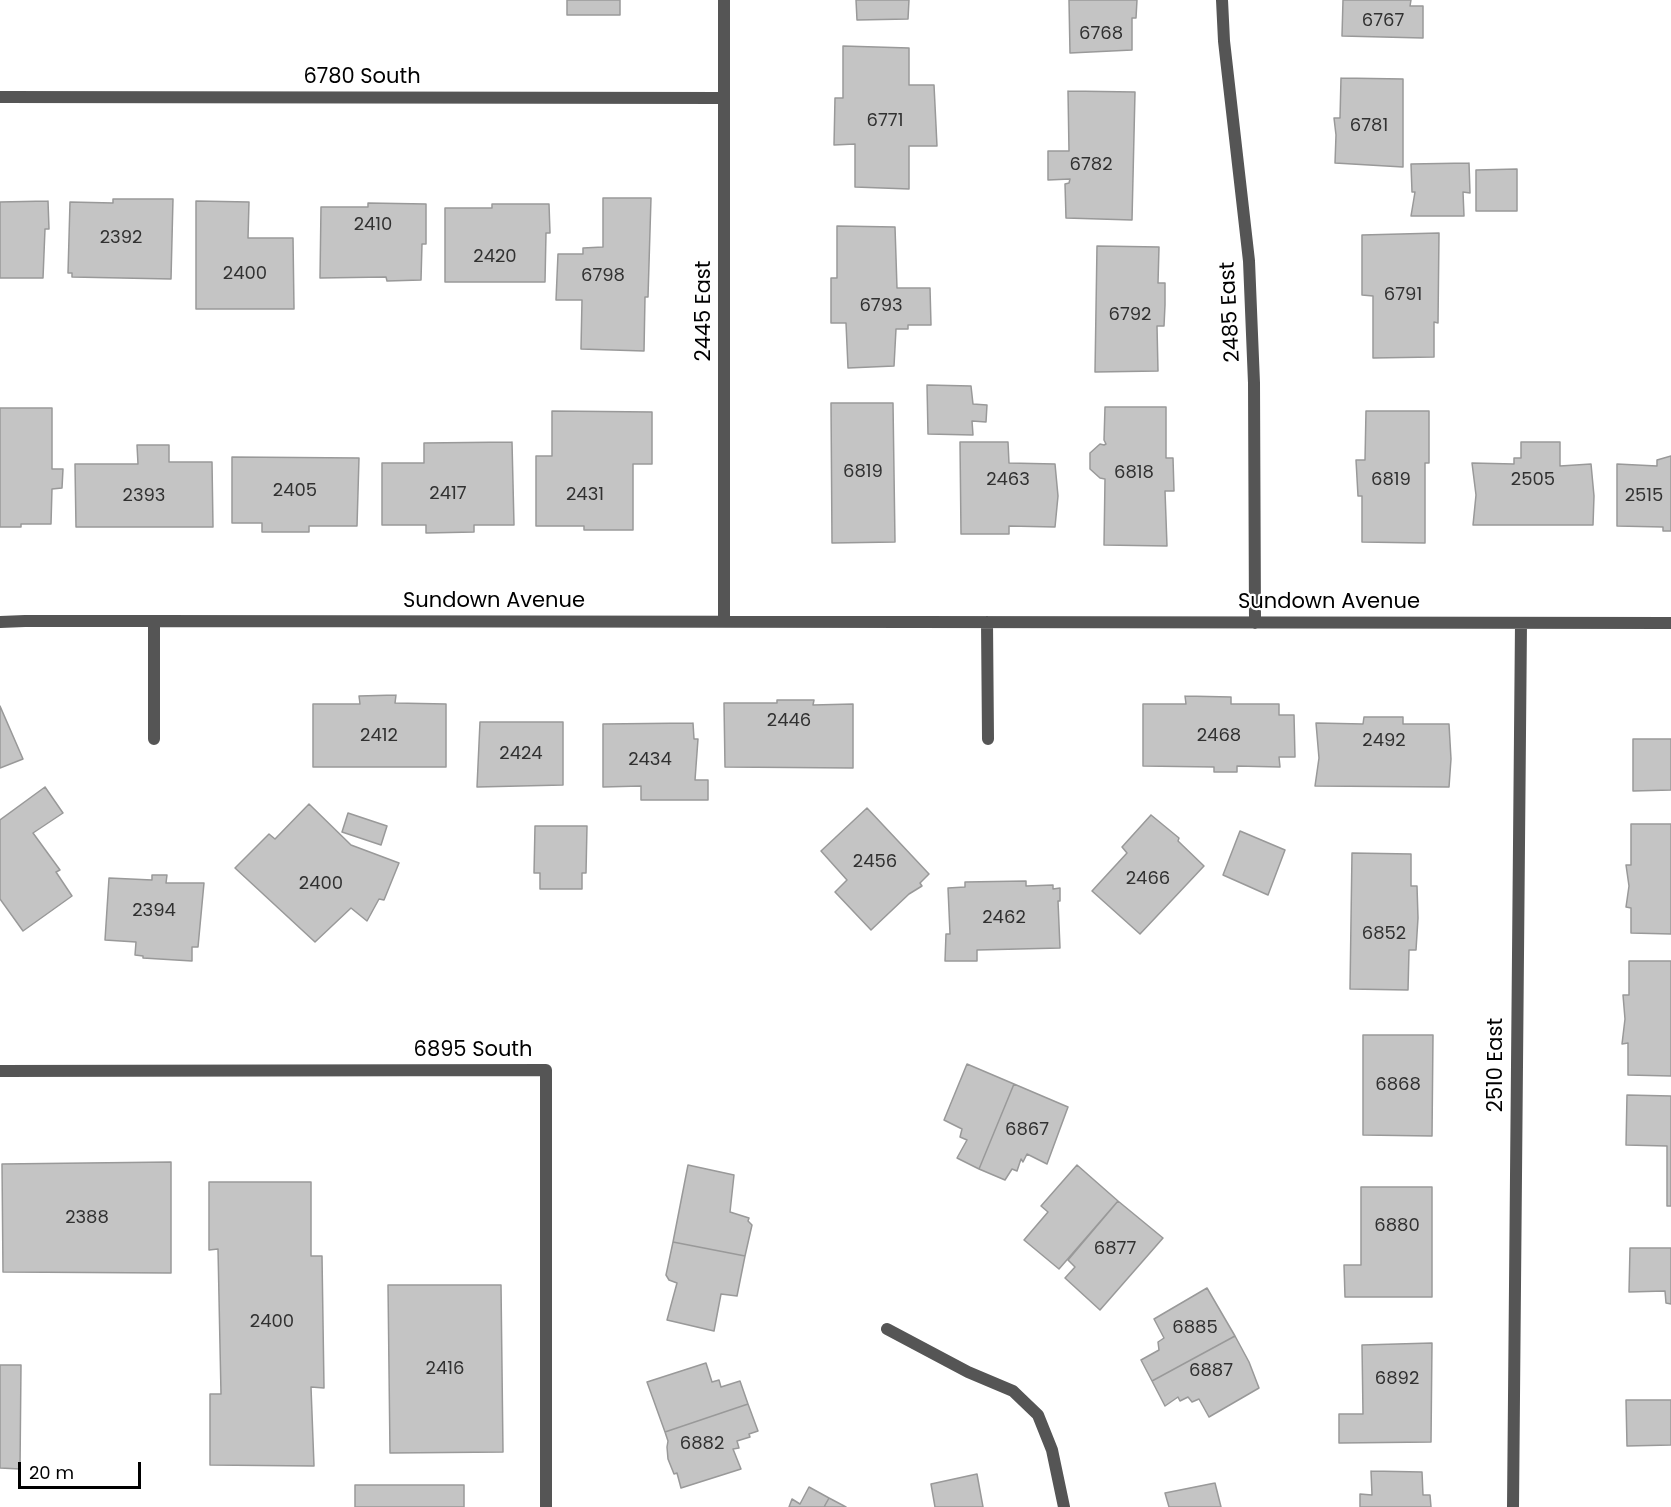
<!DOCTYPE html>
<html>
<head>
<meta charset="utf-8">
<style>
	body { margin:0 }
	#map { position:relative; width:1671px; height:1507px; overflow:hidden; background:#fff; font-family:Poppins,sans-serif }
	canvas { display:block }
	.scale { position:absolute; left:18px; top:1462px; width:123px; height:27px; box-sizing:border-box; border:3px solid #000; border-top:0; padding-left:8px; font-size:18px; line-height:21px; white-space:nowrap; color:#000; -webkit-text-stroke:4px #fff; paint-order:stroke }
</style>
</head>
<body>
<div id="map">
<canvas width="1671" height="1507"></canvas>
<div class="scale">20 m</div>
</div>
<script>
const ctx = document.querySelector('canvas').getContext('2d');
ctx.lineJoin = 'round';
function fill(path, color) { ctx.fillStyle = color; ctx.fill(path, 'evenodd'); }
const poly = rows => new Path2D(rows.map(r => 'M' + r).join(''));
function strokePath(path, color, width, dash) { ctx.strokeStyle = color; ctx.lineWidth = width; ctx.lineCap = dash ? 'butt' : 'round'; ctx.setLineDash(dash || []); ctx.stroke(path); }
function drawText(font, color, halo, rows, align = 'center') {
  ctx.font = font + ' Poppins,sans-serif'; ctx.lineWidth = 4.5; ctx.setLineDash([]); ctx.textBaseline = 'middle'; ctx.strokeStyle = halo; ctx.fillStyle = color; for (const [text, x, y, turn = 0] of rows) {
    ctx.save(); ctx.translate(x, y); ctx.rotate((+turn || 0) * Math.PI / 180); ctx.textAlign = isNaN(turn) ? turn : align; if (halo) ctx.strokeText(text, 0, 0); ctx.fillText(text, 0, 0); ctx.restore();
  }
}
const building = poly([
	[567,0,620,0,620,15,567,15,567,0],
	[856,0,909,0,908,19,857,20,856,0],
	[1069,0,1137,0,1136,18,1132,18,1132,50,1070,53,1069,0],
	[1343,0,1411,0,1410,6,1423,6,1423,38,1342,36,1343,0],
	[843,46,909,48,909,85,934,85,937,146,909,146,909,189,855,187,855,144,834,145,835,98,843,98,843,46],
	[1341,78,1403,79,1403,167,1335,163,1336,135,1334,118,1340,118,1341,78],
	[1068,91,1135,92,1132,220,1066,218,1065,184,1069,183,1070,179,1048,180,1048,151,1069,151,1068,91],
	[1469,163,1470,193,1463,192,1464,216,1411,216,1415,192,1412,192,1411,164,1469,163],
	[1517,169,1517,211,1476,211,1476,170,1517,169],
	[603,198,651,198,648,297,645,297,644,351,581,349,582,300,556,300,558,254,583,254,583,248,603,247,603,198],
	[113,199,173,199,171,279,72,277,72,273,68,273,70,202,113,203,113,199],
	[48,201,49,229,45,229,43,278,0,278,0,202,48,201],
	[196,201,249,202,248,238,293,238,294,309,196,309,196,201],
	[368,203,426,204,426,244,422,244,421,280,387,281,386,277,320,278,321,207,368,207,368,203],
	[492,204,549,204,550,233,546,233,545,282,445,282,445,208,492,208,492,204],
	[837,226,895,227,897,288,930,288,931,325,908,325,908,329,896,329,894,366,848,368,846,323,831,323,831,278,837,278,837,226],
	[1439,233,1438,323,1434,322,1434,357,1373,358,1373,296,1362,295,1362,235,1439,233],
	[1097,246,1159,247,1158,283,1165,283,1165,305,1164,326,1157,326,1158,371,1095,372,1097,246],
	[927,385,971,386,973,404,987,405,986,422,972,421,973,435,928,434,927,385],
	[831,403,893,403,895,542,832,543,831,403],
	[1105,407,1166,407,1166,458,1173,458,1174,491,1165,491,1167,546,1104,545,1105,479,1100,478,1090,469,1090,453,1100,444,1104,445,1106,444,1104,440,1105,407],
	[0,408,52,408,52,469,63,469,62,488,52,489,51,524,21,524,21,527,0,527,0,408],
	[552,411,652,412,652,464,633,464,633,530,584,530,584,526,536,526,536,456,552,456,552,411],
	[1366,411,1429,411,1429,463,1425,463,1425,543,1362,542,1362,496,1358,496,1356,460,1365,460,1366,411],
	[512,442,514,525,474,525,474,532,426,533,426,525,382,525,382,463,424,463,424,443,512,442],
	[960,442,1008,442,1009,463,1055,464,1058,496,1055,527,1009,526,1009,534,961,534,960,442],
	[1521,442,1560,442,1560,466,1591,464,1594,496,1593,525,1473,525,1476,495,1472,463,1514,464,1514,458,1521,458,1521,442],
	[137,445,169,445,169,462,212,462,213,527,76,527,75,464,138,464,137,445],
	[1671,456,1671,531,1663,531,1663,527,1617,526,1617,464,1657,466,1657,460,1671,456],
	[232,457,359,458,357,526,309,526,309,532,262,532,262,523,232,523,232,457],
	[396,695,395,703,446,704,446,767,313,767,313,704,360,704,359,696,396,695],
	[1185,696,1231,697,1231,704,1279,704,1279,715,1294,715,1295,757,1279,757,1280,767,1237,766,1237,772,1214,772,1214,767,1143,766,1143,704,1186,704,1185,696],
	[777,700,814,700,813,705,853,704,853,768,725,767,724,703,777,703,777,700],
	[0,706,23,759,0,768,0,706],
	[1364,717,1403,717,1403,724,1449,724,1451,759,1449,787,1315,786,1319,758,1316,723,1363,724,1364,717],
	[480,722,563,722,563,785,477,787,480,722],
	[693,723,694,739,698,739,695,780,708,780,708,800,641,800,641,786,603,787,603,724,693,723],
	[1633,739,1671,739,1671,790,1633,791,1633,739],
	[45,787,63,813,33,833,60,870,56,872,72,896,23,931,0,899,0,820,45,787],
	[309,804,351,845,399,863,384,900,379,899,367,921,351,908,315,942,235,868,269,834,275,839,309,804],
	[867,808,929,874,920,883,922,886,909,894,871,930,835,892,847,880,821,851,867,808],
	[348,813,387,826,381,845,342,832,348,813],
	[1151,815,1179,838,1178,841,1204,866,1140,934,1092,891,1127,853,1122,847,1151,815],
	[1631,824,1671,824,1671,934,1631,933,1631,908,1626,907,1629,886,1626,865,1631,865,1631,824],
	[535,826,587,826,586,873,582,873,582,889,540,889,540,873,534,873,535,826],
	[1240,831,1285,850,1268,895,1223,875,1240,831],
	[1352,853,1411,854,1411,886,1417,886,1418,918,1416,950,1409,950,1408,990,1350,989,1352,853],
	[152,875,167,875,166,883,204,883,198,947,192,947,192,961,143,958,143,956,135,955,136,942,105,940,109,878,152,880,152,875],
	[1026,881,1026,886,1053,885,1053,889,1060,888,1060,901,1058,901,1060,948,977,950,977,961,945,961,946,934,950,934,948,888,965,887,965,882,1026,881],
	[1629,961,1671,961,1671,1076,1628,1075,1628,1043,1622,1044,1625,1019,1623,995,1629,995,1629,961],
	[1363,1035,1433,1035,1432,1136,1363,1135,1363,1035],
	[967,1064,1014,1084,979,1169,957,1158,967,1140,960,1137,962,1129,944,1120,967,1064],
	[1014,1084,1068,1107,1047,1164,1027,1154,1023,1162,1021,1159,1017,1171,1012,1169,1005,1180,979,1169,1014,1084],
	[1627,1095,1671,1096,1671,1206,1667,1206,1667,1146,1626,1145,1627,1095],
	[171,1162,171,1273,3,1272,2,1164,171,1162],
	[688,1165,734,1175,730,1212,749,1218,748,1221,752,1225,745,1256,673,1242,688,1165],
	[1077,1165,1118,1201,1059,1269,1024,1240,1048,1212,1041,1206,1077,1165],
	[209,1182,311,1182,311,1256,322,1256,324,1388,311,1387,314,1466,210,1465,210,1394,221,1394,218,1249,209,1250,209,1182],
	[1361,1187,1432,1187,1432,1297,1345,1297,1344,1265,1361,1265,1361,1187],
	[1118,1201,1163,1238,1100,1310,1065,1278,1075,1267,1068,1260,1118,1201],
	[673,1242,745,1256,737,1296,721,1294,714,1331,667,1320,677,1283,669,1280,666,1275,673,1242],
	[1630,1248,1671,1248,1671,1304,1666,1303,1665,1291,1629,1292,1630,1248],
	[388,1285,501,1285,503,1452,390,1453,388,1285],
	[1207,1288,1235,1336,1152,1381,1141,1360,1159,1350,1158,1342,1164,1338,1154,1319,1207,1288],
	[1235,1336,1249,1362,1259,1388,1209,1417,1199,1399,1192,1402,1188,1397,1180,1401,1178,1397,1165,1406,1152,1381,1235,1336],
	[1432,1343,1431,1442,1339,1443,1339,1414,1363,1414,1362,1345,1432,1343],
	[706,1363,712,1382,719,1380,721,1387,740,1381,748,1404,665,1432,647,1382,706,1363],
	[0,1365,21,1365,20,1469,0,1468,0,1365],
	[1626,1400,1671,1400,1671,1445,1627,1446,1626,1400],
	[748,1404,758,1431,749,1434,750,1437,737,1441,739,1448,733,1449,741,1469,681,1488,677,1473,674,1474,668,1459,667,1447,668,1441,665,1432,748,1404],
	[1371,1471,1422,1472,1423,1495,1430,1495,1431,1507,1360,1507,1360,1494,1372,1495,1371,1471],
	[977,1474,983,1507,935,1507,931,1484,977,1474],
	[1215,1483,1221,1507,1169,1507,1165,1493,1215,1483],
	[355,1485,464,1485,464,1507,355,1507,355,1485],
	[809,1487,829,1498,824,1507,789,1507,792,1499,800,1504,809,1487],
	[829,1498,846,1507,824,1507,829,1498]
]);
fill(building, '#c4c4c4');
strokePath(building, '#999', 1.5);
strokePath(poly([
	[1222,0,1224,41,1249,261,1254,383,1255,623],
	[0,97,724,98],
	[154,621,154,739],
	[724,621,724,0],
	[0,622,25,621,154,621,1671,623],
	[987,622,988,739],
	[0,1071,546,1070,546,1507],
	[887,1329,968,1372,1013,1391,1038,1415,1052,1450,1064,1507],
	[1513,1507,1521,623]
]), '#555', 12);
drawText('18px', '#313131', null, [
	["6767",1383,21],
	["6768",1101,34],
	["6771",885,121],
	["6781",1369,126],
	["6782",1091,165],
	["2410",373,225],
	["2392",121,238],
	["2420",495,257],
	["2400",245,274],
	["6798",603,276],
	["6791",1403,295],
	["6793",881,306],
	["6792",1130,315],
	["6819",863,472],
	["6818",1134,473],
	["2463",1008,480],
	["6819",1391,480],
	["2505",1533,480],
	["2405",295,491],
	["2417",448,494],
	["2431",585,495],
	["2393",144,496],
	["2515",1644,496],
	["2446",789,721],
	["2412",379,736],
	["2468",1219,736],
	["2492",1384,741],
	["2424",521,754],
	["2434",650,760],
	["2456",875,862],
	["2466",1148,879],
	["2400",321,884],
	["2394",154,911],
	["2462",1004,918],
	["6852",1384,934],
	["6868",1398,1085],
	["6867",1027,1130],
	["2388",87,1218],
	["6880",1397,1226],
	["6877",1115,1249],
	["2400",272,1322],
	["6885",1195,1328],
	["2416",445,1369],
	["6887",1211,1371],
	["6892",1397,1379],
	["6882",702,1444]
]);
drawText('21px', '#000', '#fff', [
	["6780 South",362,78],
	["2445 East",705,311,-90],
	["2485 East",1231,312,-93],
	["Sundown Avenue",494,602],
	["Sundown Avenue",1329,603],
	["6895 South",473,1051],
	["2510 East",1497,1065,-90]
]);
</script>
</body>
</html>
